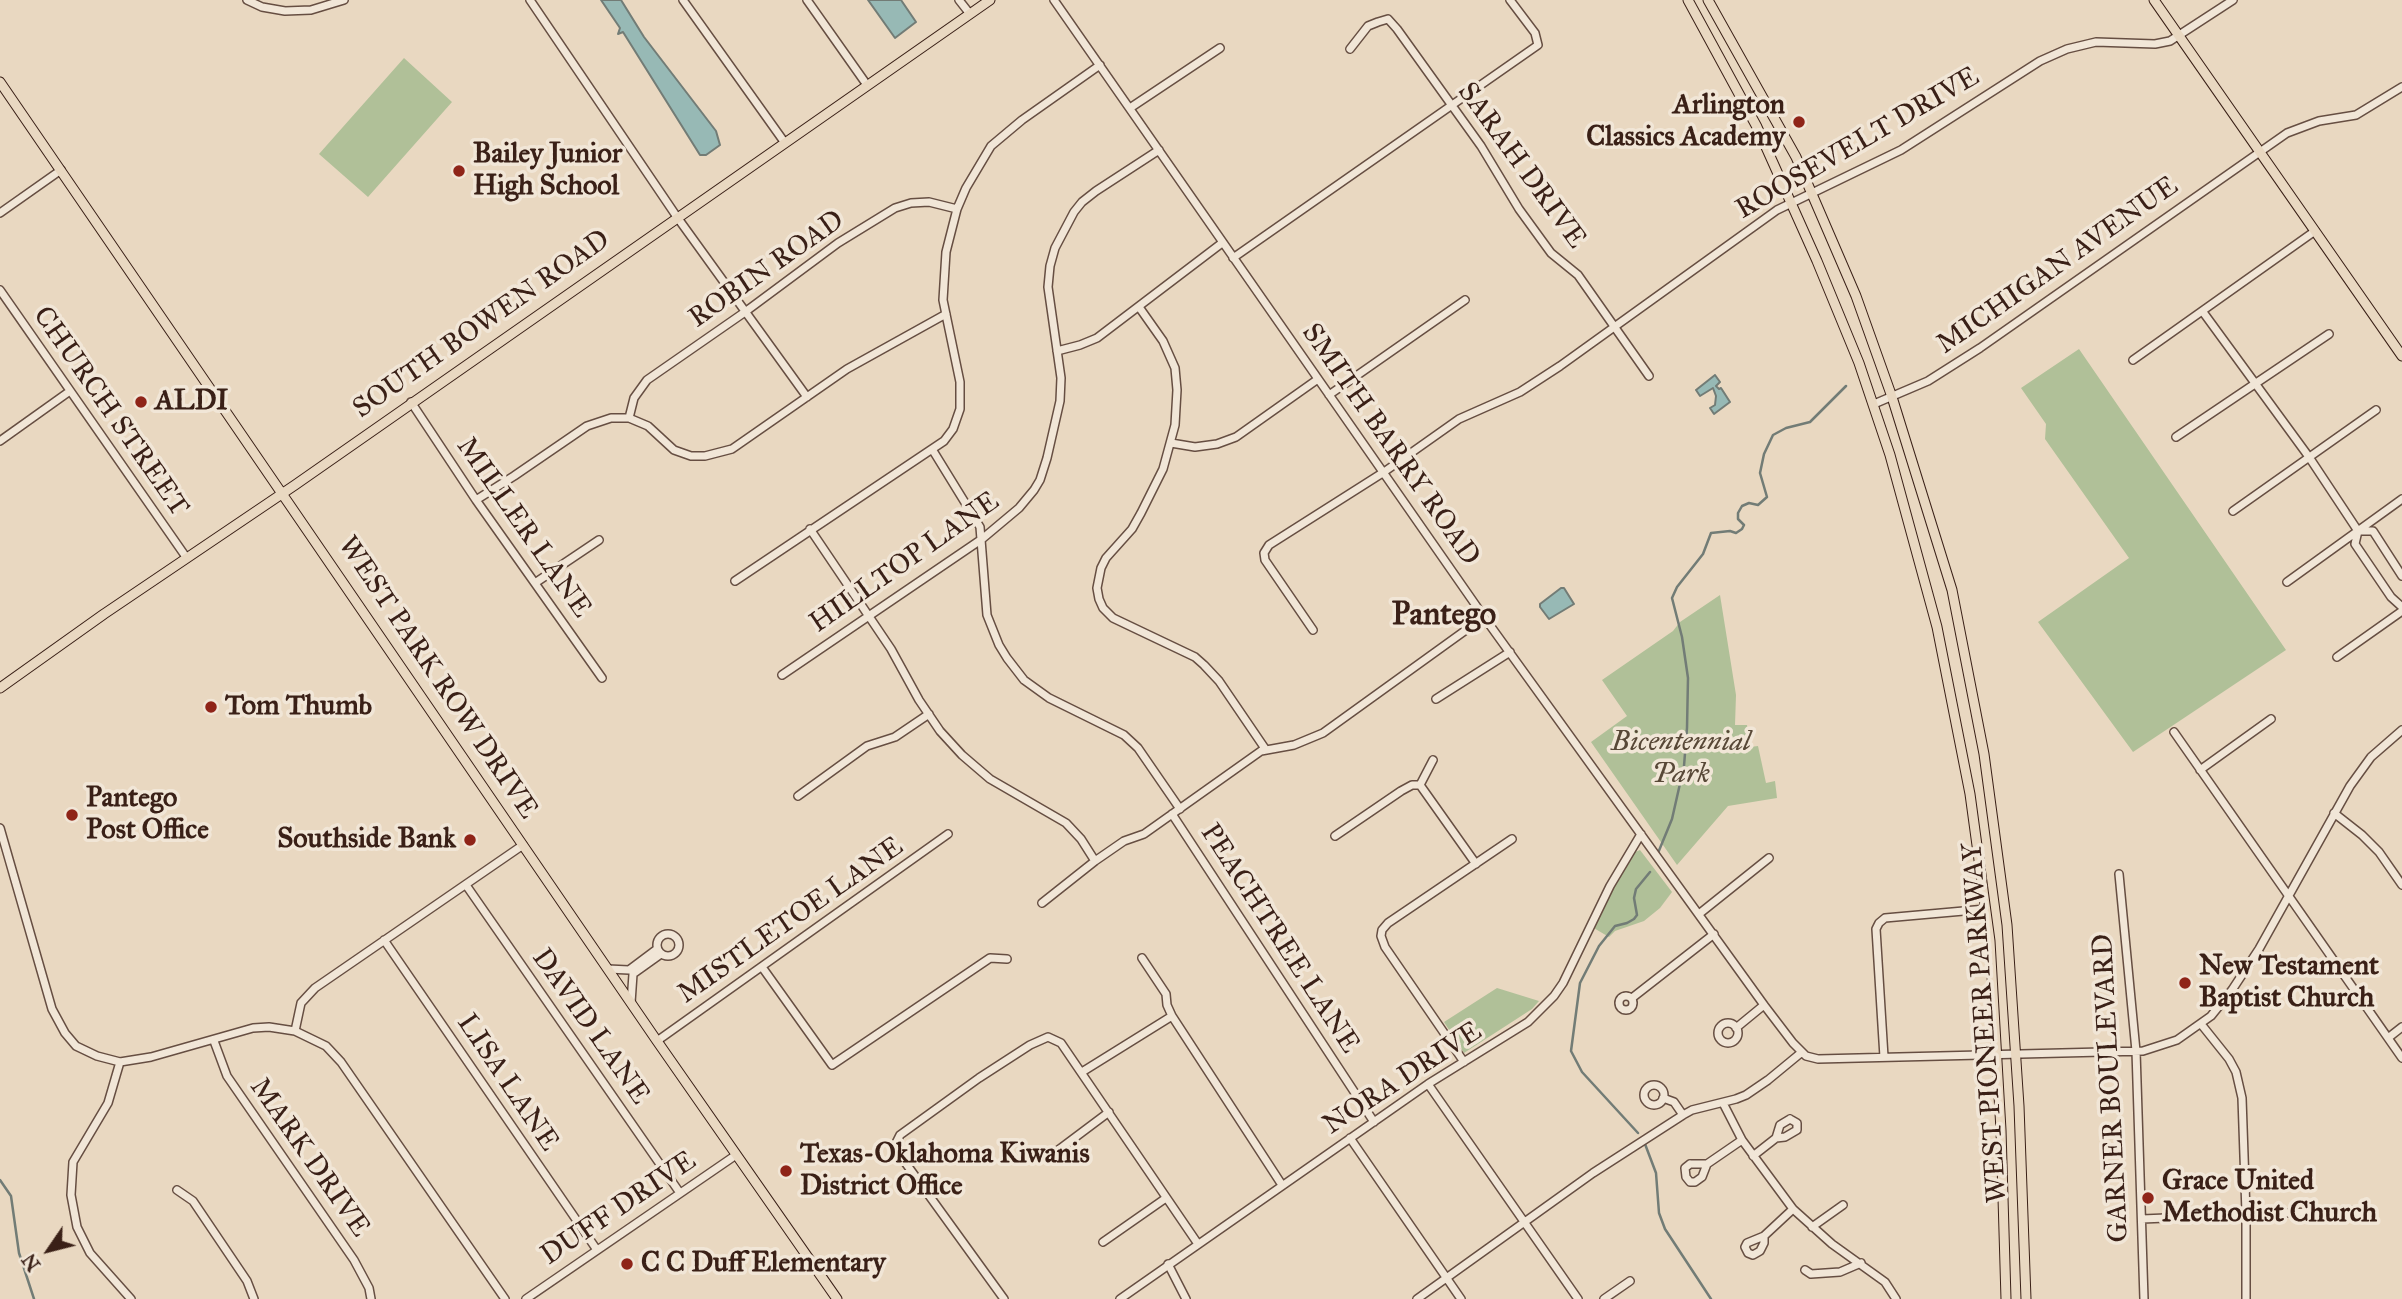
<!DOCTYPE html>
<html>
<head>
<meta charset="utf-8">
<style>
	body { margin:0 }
	#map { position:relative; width:2402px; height:1299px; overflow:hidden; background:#e9d8c1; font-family:"IM FELL Great Primer",serif }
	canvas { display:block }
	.north { position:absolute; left:14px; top:1215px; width:70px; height:70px; -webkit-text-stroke:5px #f1e6d7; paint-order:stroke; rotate:235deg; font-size:19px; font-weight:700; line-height:28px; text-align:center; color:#3a2017 }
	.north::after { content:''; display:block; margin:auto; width:24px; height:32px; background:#3a2017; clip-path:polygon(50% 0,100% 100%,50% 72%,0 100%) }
</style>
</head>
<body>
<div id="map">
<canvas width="2402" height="1299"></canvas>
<div class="north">N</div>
</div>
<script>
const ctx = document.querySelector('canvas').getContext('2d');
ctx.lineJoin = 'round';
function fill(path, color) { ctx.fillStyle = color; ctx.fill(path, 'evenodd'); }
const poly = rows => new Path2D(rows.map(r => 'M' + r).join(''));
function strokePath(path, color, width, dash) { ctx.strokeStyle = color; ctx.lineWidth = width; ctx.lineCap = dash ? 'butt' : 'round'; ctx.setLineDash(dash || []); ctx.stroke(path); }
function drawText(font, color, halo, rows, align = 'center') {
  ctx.font = font + ' "IM FELL Great Primer",serif'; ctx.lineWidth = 7; ctx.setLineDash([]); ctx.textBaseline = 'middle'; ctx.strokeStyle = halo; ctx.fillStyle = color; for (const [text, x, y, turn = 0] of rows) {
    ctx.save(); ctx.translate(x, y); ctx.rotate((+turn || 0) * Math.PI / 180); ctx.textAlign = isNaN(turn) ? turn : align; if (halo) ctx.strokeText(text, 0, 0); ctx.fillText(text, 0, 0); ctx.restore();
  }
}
fill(poly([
	[404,58,452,102,368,197,319,154],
	[2079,349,2286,650,2133,752,2038,622,2129,558,2045,439,2046,424,2021,388],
	[1720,595,1736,695,1735,725,1747,725,1750,747,1758,746,1766,783,1775,781,1777,798,1728,806,1677,865,1591,742,1627,716,1602,680,1673,631,1680,622],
	[1640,850,1672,892,1660,908,1644,921,1615,931,1609,937,1592,927,1633,853],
	[1497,988,1539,1001,1532,1009,1464,1053,1444,1022]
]), '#b0c098');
const water = poly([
	[601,0,621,0,644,37,716,131,720,145,706,155,700,155,695,147,623,32,618,34,620,28,601,0],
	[868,0,901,0,916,22,895,38,868,0],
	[1715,375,1720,382,1716,386,1719,389,1721,388,1730,402,1714,414,1710,408,1715,405,1716,396,1713,388,1700,396,1696,390,1715,375],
	[1561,588,1564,588,1574,604,1549,619,1540,607,1540,604,1561,588]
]);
fill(water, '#97b9b5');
strokePath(water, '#727c76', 2);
strokePath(poly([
	[1658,853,1672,819,1684,766,1687,728,1688,678,1682,637,1672,598,1677,587,1703,554,1711,533,1730,531,1736,533,1742,529,1744,525,1738,519,1738,513,1742,506,1749,503,1758,505,1767,497,1760,473,1764,454,1773,435,1786,428,1810,422,1846,386],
	[1638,1133,1582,1072,1571,1051,1580,983,1599,946,1615,926,1627,923,1634,919,1637,915,1634,898,1636,889,1650,872],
	[1645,1144,1656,1173,1659,1213,1665,1229,1711,1299],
	[0,1180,11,1196,19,1253,34,1299]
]), '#727c76', 2.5);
const minor = poly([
	[247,0,262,7,285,11,311,10,344,0],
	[530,0,677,217,807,397],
	[683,0,785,143],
	[807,0,867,85],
	[959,0,970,14],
	[1054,0,1484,617,1764,1005,1793,1043,1806,1056,1818,1059,2143,1051,2177,1040,2211,1016,2232,990,2259,949,2350,786,2371,757,2402,730],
	[1350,49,1368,26,1378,22,1388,19,1397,29,1481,146,1519,209,1551,253,1578,275,1649,376],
	[1130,108,1220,48],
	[0,213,61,170],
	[1233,258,1538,45,1535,33,1510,0],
	[0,290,186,557],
	[1139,307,1163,341,1175,368,1177,390,1175,425,1163,469,1141,513,1132,529,1106,558,1101,568,1097,588,1099,599,1103,608,1113,618,1195,657,1204,665,1219,681,1266,750],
	[2203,312,2309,457,2358,531,2355,544,2391,597,2402,607],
	[1057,351,1080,345,1097,338,1222,243],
	[2133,360,2315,231],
	[1329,395,1465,300],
	[411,402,476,500,602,678],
	[1874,404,1928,381,1980,348,2287,133,2319,121,2356,115,2402,87],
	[629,418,634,398,647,380,745,312,838,243,895,208,911,203,929,202,957,209],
	[2176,437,2329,334],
	[0,441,70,391],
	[1171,443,1195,447,1217,444,1236,437,1318,379],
	[932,449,980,527,987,615,999,645,1007,658,1024,680,1049,698,1124,735,1138,748,1180,809],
	[476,500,514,476,587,426,611,418,629,418,648,426,674,450,691,456,705,456,732,449,847,369,946,314],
	[2233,511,2376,410],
	[810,529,891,649,919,700,940,731,962,755,990,779,1066,823,1081,839,1095,861],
	[2359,531,2373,531,2402,576],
	[735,581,944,441,953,429,960,409,960,382,943,300,946,252,957,209,966,188,991,146,1022,120,1100,65],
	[2287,582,2402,499],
	[535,583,599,540],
	[1313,630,1265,560,1264,553,1269,545,1384,472,1459,419,1520,392,1560,366,1777,210,1901,150,2040,61,2067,49,2096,42,2155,44,2170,41,2233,0],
	[2337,657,2402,611],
	[782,675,982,539,1019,508,1034,490,1040,480,1047,458,1060,401,1061,378,1048,287,1050,266,1055,248,1074,212,1082,202,1096,191,1159,150],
	[1436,699,1510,652],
	[2174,732,2402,1058],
	[2200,770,2271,719],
	[1420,785,1433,760],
	[798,796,867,746,895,737,929,714],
	[2334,813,2362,835,2379,852,2402,885],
	[1172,814,1374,1122],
	[0,828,52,1009,65,1033,76,1046,97,1056,120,1062,151,1057,253,1028,269,1027,295,1031,326,1046,341,1062,505,1299],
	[1335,836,1401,791,1412,785,1420,785,1476,864],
	[2119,874,2136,1051,2144,1299],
	[466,885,680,1193],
	[1042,903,1095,861,1124,841,1144,834,1261,751,1294,745,1323,733,1484,617],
	[1699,914,1769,858],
	'657 945a11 11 0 1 1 22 0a11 11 0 1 1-22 0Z',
	[384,940,597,1250],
	[1142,958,1166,994,1167,1005,1172,1016,1282,1185],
	[762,967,832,1065,990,958,1007,959],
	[608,969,629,970,657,949],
	'1619 1003a7 7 0 1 1 14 0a7 7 0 1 1-14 0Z',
	[1632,998,1714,934],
	[631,1003,633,974,661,954],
	'1718 1033a10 10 0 1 1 20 0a10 10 0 1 1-20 0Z',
	[2201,1024,2229,1059,2236,1072,2242,1098,2246,1213,2246,1299],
	[1736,1028,1764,1005],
	[295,1031,301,1003,315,988,523,845],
	[2388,1038,2402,1027],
	[214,1041,227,1076,354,1260,369,1288,371,1299],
	[657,1041,948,834],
	[1884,1057,1876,929,1879,923,1885,918,1986,909],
	[120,1062,108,1103,73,1162,71,1195,77,1227,90,1253,131,1299],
	[1464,1062,1385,947,1381,936,1382,930,1388,923,1512,839],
	[1082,1072,1172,1016],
	[1428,1084,1578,1299],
	'1644 1095a10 10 0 1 1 20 0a10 10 0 1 1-20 0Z',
	[1663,1098,1674,1102,1683,1115],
	[1723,1103,1742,1140,1793,1209,1832,1244,1885,1282,1896,1299],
	[1790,1119,1797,1123,1797,1130,1785,1137,1776,1138,1780,1125,1790,1119],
	[1350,1138,1461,1299],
	[1753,1156,1776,1138],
	[1049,1157,1109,1112],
	[1690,1164,1707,1164,1702,1177,1695,1182,1690,1182,1686,1177,1685,1168,1690,1164],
	[1707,1164,1742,1140],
	[177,1190,193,1201,247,1281,254,1299],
	[2142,1219,2358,1210],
	[1812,1227,1843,1205],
	[1764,1236,1747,1243,1745,1247,1748,1253,1753,1255,1760,1251,1764,1243,1764,1236,1793,1209],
	[1103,1242,1166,1198],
	[1168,1264,1186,1299],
	[1805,1270,1811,1274,1840,1272,1861,1263],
	[526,1299,736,1155],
	[1004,1299,894,1147,900,1135,979,1078,1030,1045,1048,1037,1061,1043,1198,1244],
	[1120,1299,1428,1084,1528,1022,1554,996,1563,983,1610,886,1641,834],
	[1417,1299,1593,1173,1683,1115,1692,1110,1736,1099,1746,1095,1768,1080,1802,1052],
	[1604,1299,1630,1281]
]);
const major = poly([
	[1688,0,1757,127,1817,261,1859,363,1890,455,1937,627,1970,794,1990,941,2001,1130,2006,1299],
	[1708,0,1796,157,1856,296,1892,397,1952,590,1984,754,2007,925,2019,1106,2026,1299],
	[2154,0,2402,356],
	[0,82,657,1041,837,1299],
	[0,688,104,614,295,485,990,0]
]);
strokePath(minor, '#664e42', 10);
strokePath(major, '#3a2017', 11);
strokePath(minor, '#f1e6d7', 7);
strokePath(major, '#e9d8c1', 9);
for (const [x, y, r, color] of [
	[1799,122,7,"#8f2418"],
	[459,171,7,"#8f2418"],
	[141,402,7,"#8f2418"],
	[211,707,7,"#8f2418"],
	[72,815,7,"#8f2418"],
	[470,840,7,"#8f2418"],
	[2185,983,7,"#8f2418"],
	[786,1171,7,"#8f2418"],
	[2148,1198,7,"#8f2418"],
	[627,1264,7,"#8f2418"]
]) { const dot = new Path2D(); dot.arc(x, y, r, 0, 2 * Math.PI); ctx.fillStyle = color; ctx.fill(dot); strokePath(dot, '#f1e6d7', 2.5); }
drawText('bold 28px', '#3a2017', '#f1e6d7', [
	["Arlington",1785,106,"right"],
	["Classics Academy",1785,138,"right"],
	["Bailey Junior",473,155],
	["High School",473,187],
	["ALDI",155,402],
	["Tom Thumb",225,707],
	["Pantego",86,799],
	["Post Office",86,831],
	["Southside Bank",456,840,"right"],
	["New Testament",2199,967],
	["Baptist Church",2199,999],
	["Texas-Oklahoma Kiwanis",800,1155],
	["District Office",800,1187],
	["Grace United",2162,1182],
	["Methodist Church",2162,1214],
	["C C Duff Elementary",641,1264]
], 'left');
drawText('28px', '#3a2017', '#f1e6d7', [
	["ROOSEVELT DRIVE",1858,144,-30],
	["SARAH DRIVE",1521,166,54],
	["MICHIGAN AVENUE",2058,266,-35],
	["ROBIN ROAD",767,270,-35],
	["SOUTH BOWEN ROAD",482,325,-35],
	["CHURCH STREET",110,412,55],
	["SMITH BARRY ROAD",1390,445,55],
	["MILLER LANE",523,528,55],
	["HILLTOP LANE",905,563,-35],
	["WEST PARK ROW DRIVE",437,678,56],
	["MISTLETOE LANE",791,921,-35],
	["PEACHTREE LANE",1279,939,57],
	["WEST PIONEER PARKWAY",1986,1023,-94],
	["DAVID LANE",590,1027,55],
	["NORA DRIVE",1403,1079,-33],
	["LISA LANE",507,1083,56],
	["GARNER BOULEVARD",2112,1088,-93],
	["MARK DRIVE",309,1158,55],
	["DUFF DRIVE",619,1209,-34]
]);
drawText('italic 28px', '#584837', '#f1e6d7', [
	["Bicentennial",1681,743],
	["Park",1681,775]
]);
drawText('bold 32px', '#3a2017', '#f1e6d7', [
	["Pantego",1444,616]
]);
</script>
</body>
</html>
